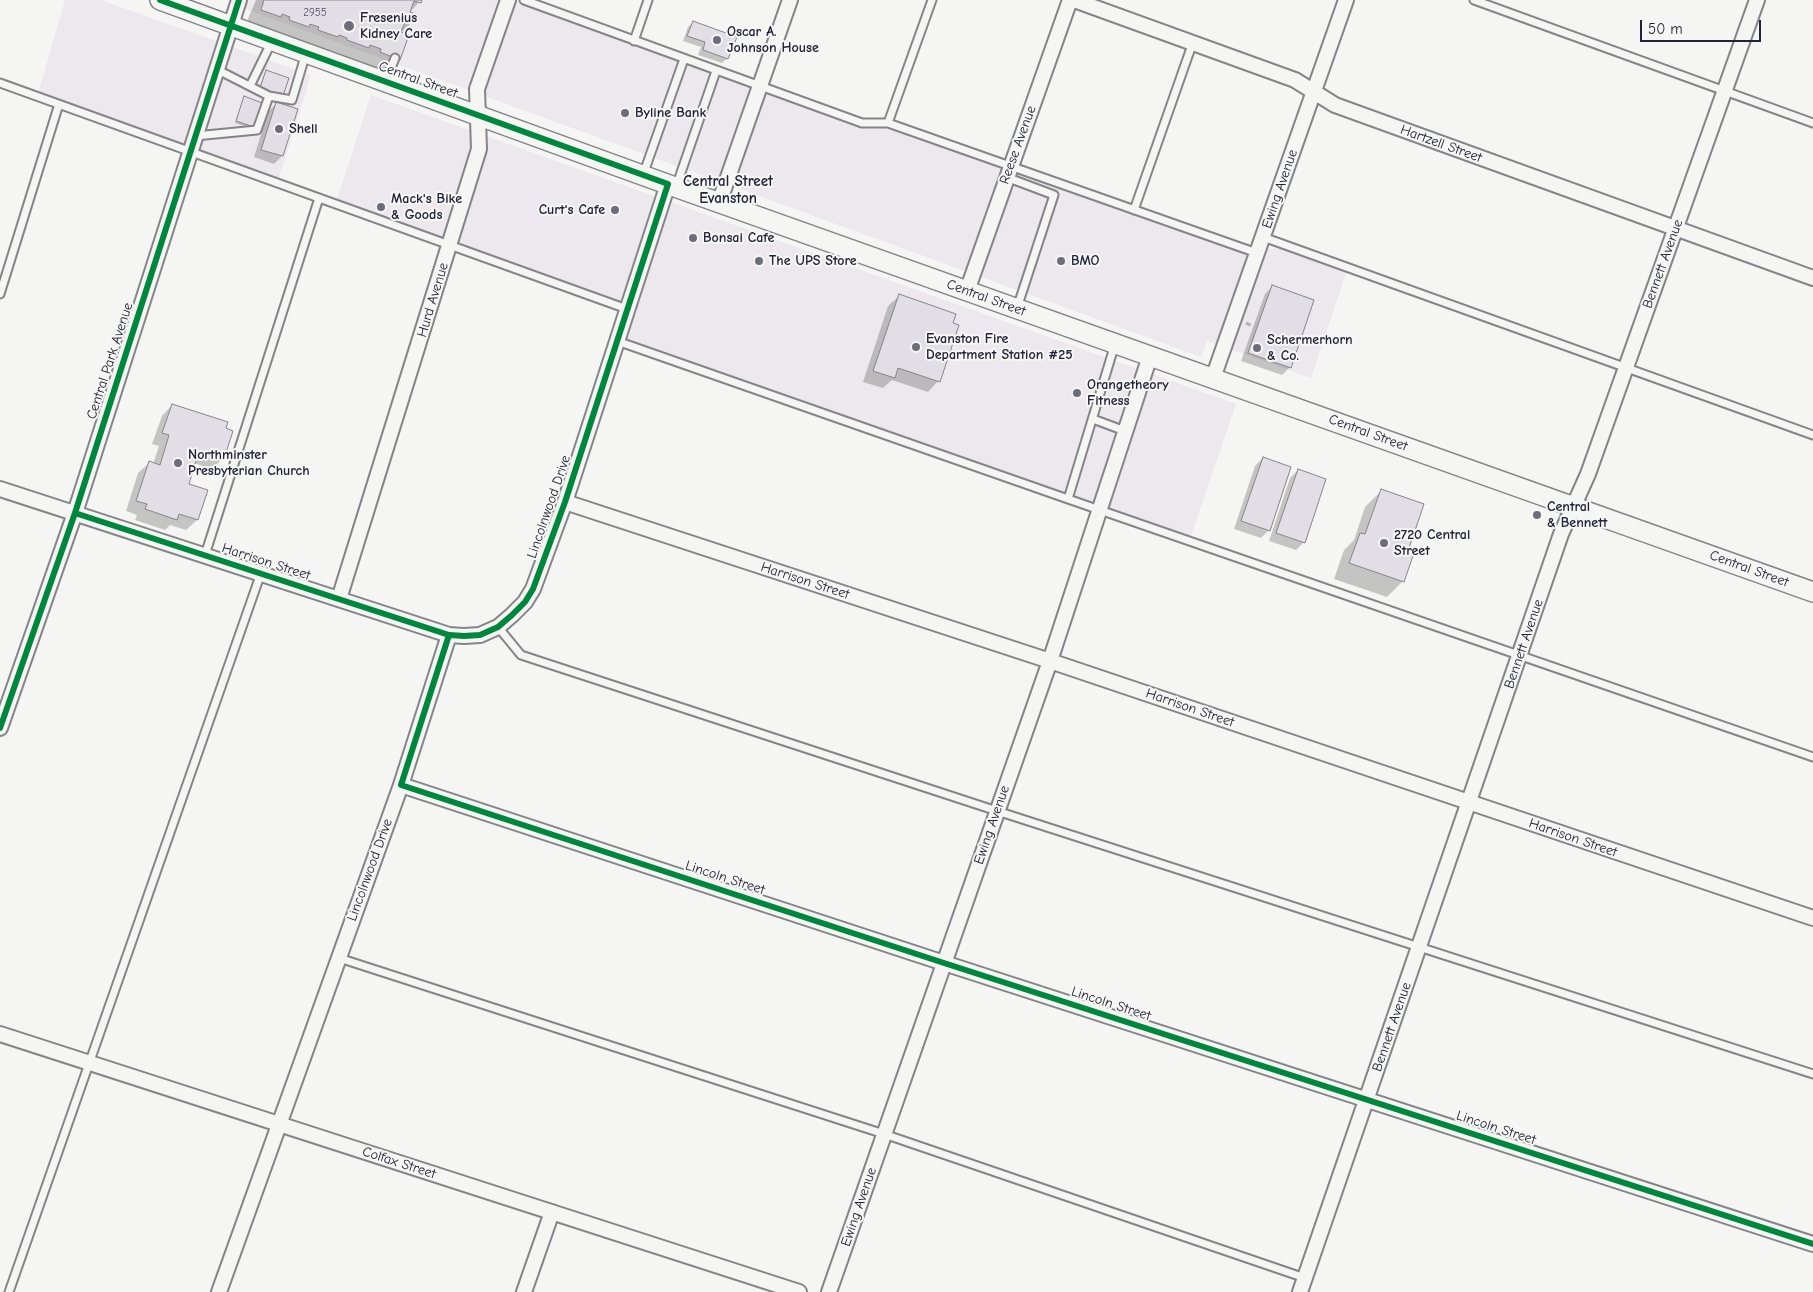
<!DOCTYPE html>
<html>
<head>
<meta charset="utf-8">
<style>
	body { margin:0 }
	#map { position:relative; width:1813px; height:1292px; overflow:hidden; background:#f5f5f3; font-family:"Comic Neue",sans-serif }
	canvas { display:block }
	.scale { position:absolute; left:1640px; top:20px; width:121px; height:22px; box-sizing:border-box; border:2px solid #22223b; border-top:0; padding-left:6px; font-size:15px; line-height:18px; white-space:nowrap; color:#22223b; -webkit-text-stroke:4px #f6f6f2; paint-order:stroke }
</style>
</head>
<body>
<div id="map">
<canvas width="1813" height="1292"></canvas>
<div class="scale">50 m</div>
</div>
<script>
const ctx = document.querySelector('canvas').getContext('2d');
ctx.lineJoin = 'round';
function fill(path, color) { ctx.fillStyle = color; ctx.fill(path, 'evenodd'); }
const poly = rows => new Path2D(rows.map(r => 'M' + r).join(''));
function strokePath(path, color, width, dash) { ctx.strokeStyle = color; ctx.lineWidth = width; ctx.lineCap = dash ? 'butt' : 'round'; ctx.setLineDash(dash || []); ctx.stroke(path); }
function drawText(font, color, halo, rows, align = 'center') {
  ctx.font = font + ' "Comic Neue",sans-serif'; ctx.lineWidth = 4; ctx.setLineDash([]); ctx.textBaseline = 'middle'; ctx.strokeStyle = halo; ctx.fillStyle = color; for (const [text, x, y, turn = 0] of rows) {
    ctx.save(); ctx.translate(x, y); ctx.rotate((+turn || 0) * Math.PI / 180); ctx.textAlign = isNaN(turn) ? turn : align; if (halo) ctx.strokeText(text, 0, 0); ctx.fillText(text, 0, 0); ctx.restore();
  }
}
fill(poly([
	[65,0,101,0,311,75,278,181,38,94],
	[242,0,513,0,862,126,889,126,1236,251,1283,248,1347,270,1311,378,1207,341,1201,357,240,7],
	[371,95,1236,404,1190,539,620,339,631,308,336,202]
]), '#ece8ed');
fill(poly([
	[256,0,421,0,409,13,412,22,401,33,399,59,383,75,364,68,366,65,355,61,352,64,245,26],
	[693,22,727,58,722,63,698,55,701,47,683,41,688,27],
	[266,71,282,96,258,90],
	[244,98,253,126,250,128,235,123],
	[276,104,296,110,282,156,274,164,254,157,268,112],
	[1272,287,1290,367,1282,375,1241,361,1265,294],
	[899,296,938,381,928,392,892,380,883,388,863,382,888,306],
	[172,405,224,429,223,458,212,469,194,463,187,484,197,520,186,530,170,525,165,530,135,520,137,515,126,511,138,473,149,463,153,464,159,446,152,444,162,416],
	[1263,458,1269,530,1261,538,1234,529,1255,466],
	[1298,470,1304,542,1296,550,1269,541,1290,478],
	[1381,491,1407,552,1403,581,1387,597,1334,579,1344,550,1354,540,1365,507]
]), '#0003');
const building = poly([
	[264,0,422,0,421,3,414,1,410,12,416,14,413,23,406,20,401,32,409,35,400,60,380,52,381,49,370,45,369,48,347,40,347,38,339,35,338,37,318,30,319,27,310,24,309,27,289,20,290,17,282,14,281,17,261,10,264,0],
	[693,21,737,37,728,59,703,50,705,42,687,36,693,21],
	[266,70,289,78,283,96,260,88,266,70],
	[244,96,262,103,254,127,236,121,244,96],
	[276,102,298,109,283,156,261,150,276,102],
	[1272,285,1314,300,1291,368,1248,353,1272,285],
	[899,294,956,314,953,323,959,325,940,382,898,368,895,378,873,371,899,294],
	[172,404,228,422,226,428,233,431,224,459,199,451,189,484,208,490,198,520,179,514,177,520,145,509,147,504,136,501,149,461,160,465,169,435,162,433,172,404],
	[1263,457,1291,467,1270,531,1241,521,1263,457],
	[1298,469,1326,479,1305,543,1276,533,1298,469],
	[1381,489,1424,504,1408,551,1414,553,1404,582,1349,563,1360,533,1365,534,1381,489]
]);
fill(building, '#e2dee6');
strokePath(building, '#858589', 1);
const service = poly([
	[524,0,862,123,888,123,1257,253],
	[1474,0,1813,123],
	[634,41,648,0],
	[386,81,395,58],
	[0,83,627,309],
	[250,86,272,41],
	[269,96,292,100,306,53],
	[888,123,932,0],
	[195,136,257,130,269,96,216,69],
	[643,175,684,59],
	[1006,177,1054,195,1017,308],
	[676,187,716,71],
	[1134,210,1193,42],
	[1263,237,1813,435],
	[0,294,59,104],
	[617,341,1068,499,1813,757],
	[1093,419,1125,431],
	[1068,499,1115,344],
	[205,555,319,198],
	[498,627,521,655,997,811,1813,1074],
	[339,958,884,1134,1305,1278],
	[9,1292,261,573]
]);
const minor = poly([
	[1074,0,1295,80,1335,105,1813,278],
	[719,203,790,0],
	[967,291,1070,0],
	[1213,378,1346,0],
	[0,489,449,635,464,636,480,635,498,627,512,615,525,602,533,589,565,502,668,184],
	[565,502,1050,661,1813,918],
	[339,599,479,149,477,89,508,0],
	[0,728,75,513,239,0],
	[401,785,944,963,1813,1244],
	[0,1034,799,1292],
	[219,1292,401,785,449,635],
	[524,1292,552,1212],
	[829,1292,1050,661,1150,356],
	[1300,1292,1561,534,1588,474,1757,0]
]);
const secondary = poly([
	[160,0,675,187,1813,592]
]);
strokePath(service, '#858589', 11);
strokePath(minor, '#858589', 18);
strokePath(secondary, '#858589', 22);
strokePath(poly([
	[1246,323,1255,327]
]), '#b0b0b2', 3, [5, 4]);
strokePath(service, '#f5f5f3', 7);
strokePath(minor, '#f5f5f3', 14);
strokePath(secondary, '#f5f5f3', 19);
strokePath(poly([
	[75,513,449,635,464,636,480,635,498,627,512,615,525,602,533,589,565,502,668,184,160,0],
	[449,635,401,785,944,963,1813,1244],
	[0,728,75,513,239,0]
]), '#00873e', 6);
for (const [x, y, r, color] of [
	[349,26,6,"#6c6c7b"],
	[717,40,5,"#6c6c7b"],
	[625,113,5,"#6c6c7b"],
	[279,129,5,"#6c6c7b"],
	[381,207,5,"#6c6c7b"],
	[615,210,5,"#6c6c7b"],
	[693,238,5,"#6c6c7b"],
	[759,261,5,"#6c6c7b"],
	[1061,261,5,"#6c6c7b"],
	[916,347,5,"#6c6c7b"],
	[1257,348,5,"#6c6c7b"],
	[1077,393,5,"#6c6c7b"],
	[178,463,5,"#6c6c7b"],
	[1537,515,5,"#6c6c7b"],
	[1384,543,5,"#6c6c7b"]
]) { const dot = new Path2D(); dot.arc(x, y, r, 0, 2 * Math.PI); ctx.fillStyle = color; ctx.fill(dot); strokePath(dot, '#f6f6f2', 2); }
drawText('11px', '#525166', null, [
	["2955",315,13]
]);
drawText('bold 14px', '#22223b', '#f6f6f2', [
	["Fresenius",360,18],
	["Kidney Care",360,34],
	["Oscar A.",727,32],
	["Johnson House",727,48],
	["Byline Bank",635,113],
	["Shell",289,129],
	["Mack's Bike",391,199],
	["& Goods",391,215],
	["Curt's Cafe",605,210,"right"],
	["Bonsai Cafe",703,238],
	["The UPS Store",769,261],
	["BMO",1071,261],
	["Evanston Fire",926,339],
	["Department Station #25",926,355],
	["Schermerhorn",1267,340],
	["& Co.",1267,356],
	["Orangetheory",1087,385],
	["Fitness",1087,401],
	["Northminster",188,455],
	["Presbyterian Church",188,471],
	["Central",1547,507],
	["& Bennett",1547,523],
	["2720 Central",1394,535],
	["Street",1394,551]
], 'left');
drawText('14px', '#22223b', '#f6f6f2', [
	["Central Street",418,80,20],
	["Hartzell Street",1441,144,20],
	["Reese Avenue",1018,145,-70],
	["Ewing Avenue",1280,189,-71],
	["Bennett Avenue",1663,264,-70],
	["Central Street",986,298,20],
	["Hurd Avenue",433,300,-73],
	["Central Park Avenue",110,361,-72],
	["Central Street",1368,433,20],
	["Lincolnwood Drive",549,507,-71],
	["Harrison Street",266,562,18],
	["Central Street",1749,569,20],
	["Harrison Street",805,581,18],
	["Bennett Avenue",1524,644,-71],
	["Harrison Street",1190,708,19],
	["Ewing Avenue",992,825,-71],
	["Harrison Street",1573,838,19],
	["Lincolnwood Drive",370,870,-70],
	["Lincoln Street",725,878,18],
	["Lincoln Street",1111,1004,18],
	["Bennett Avenue",1392,1027,-71],
	["Lincoln Street",1496,1128,18],
	["Colfax Street",399,1163,18],
	["Ewing Avenue",859,1207,-71]
]);
drawText('bold 15px', '#22223b', '#f6f6f2', [
	["Central Street",728,182],
	["Evanston",728,199]
]);
</script>
</body>
</html>
